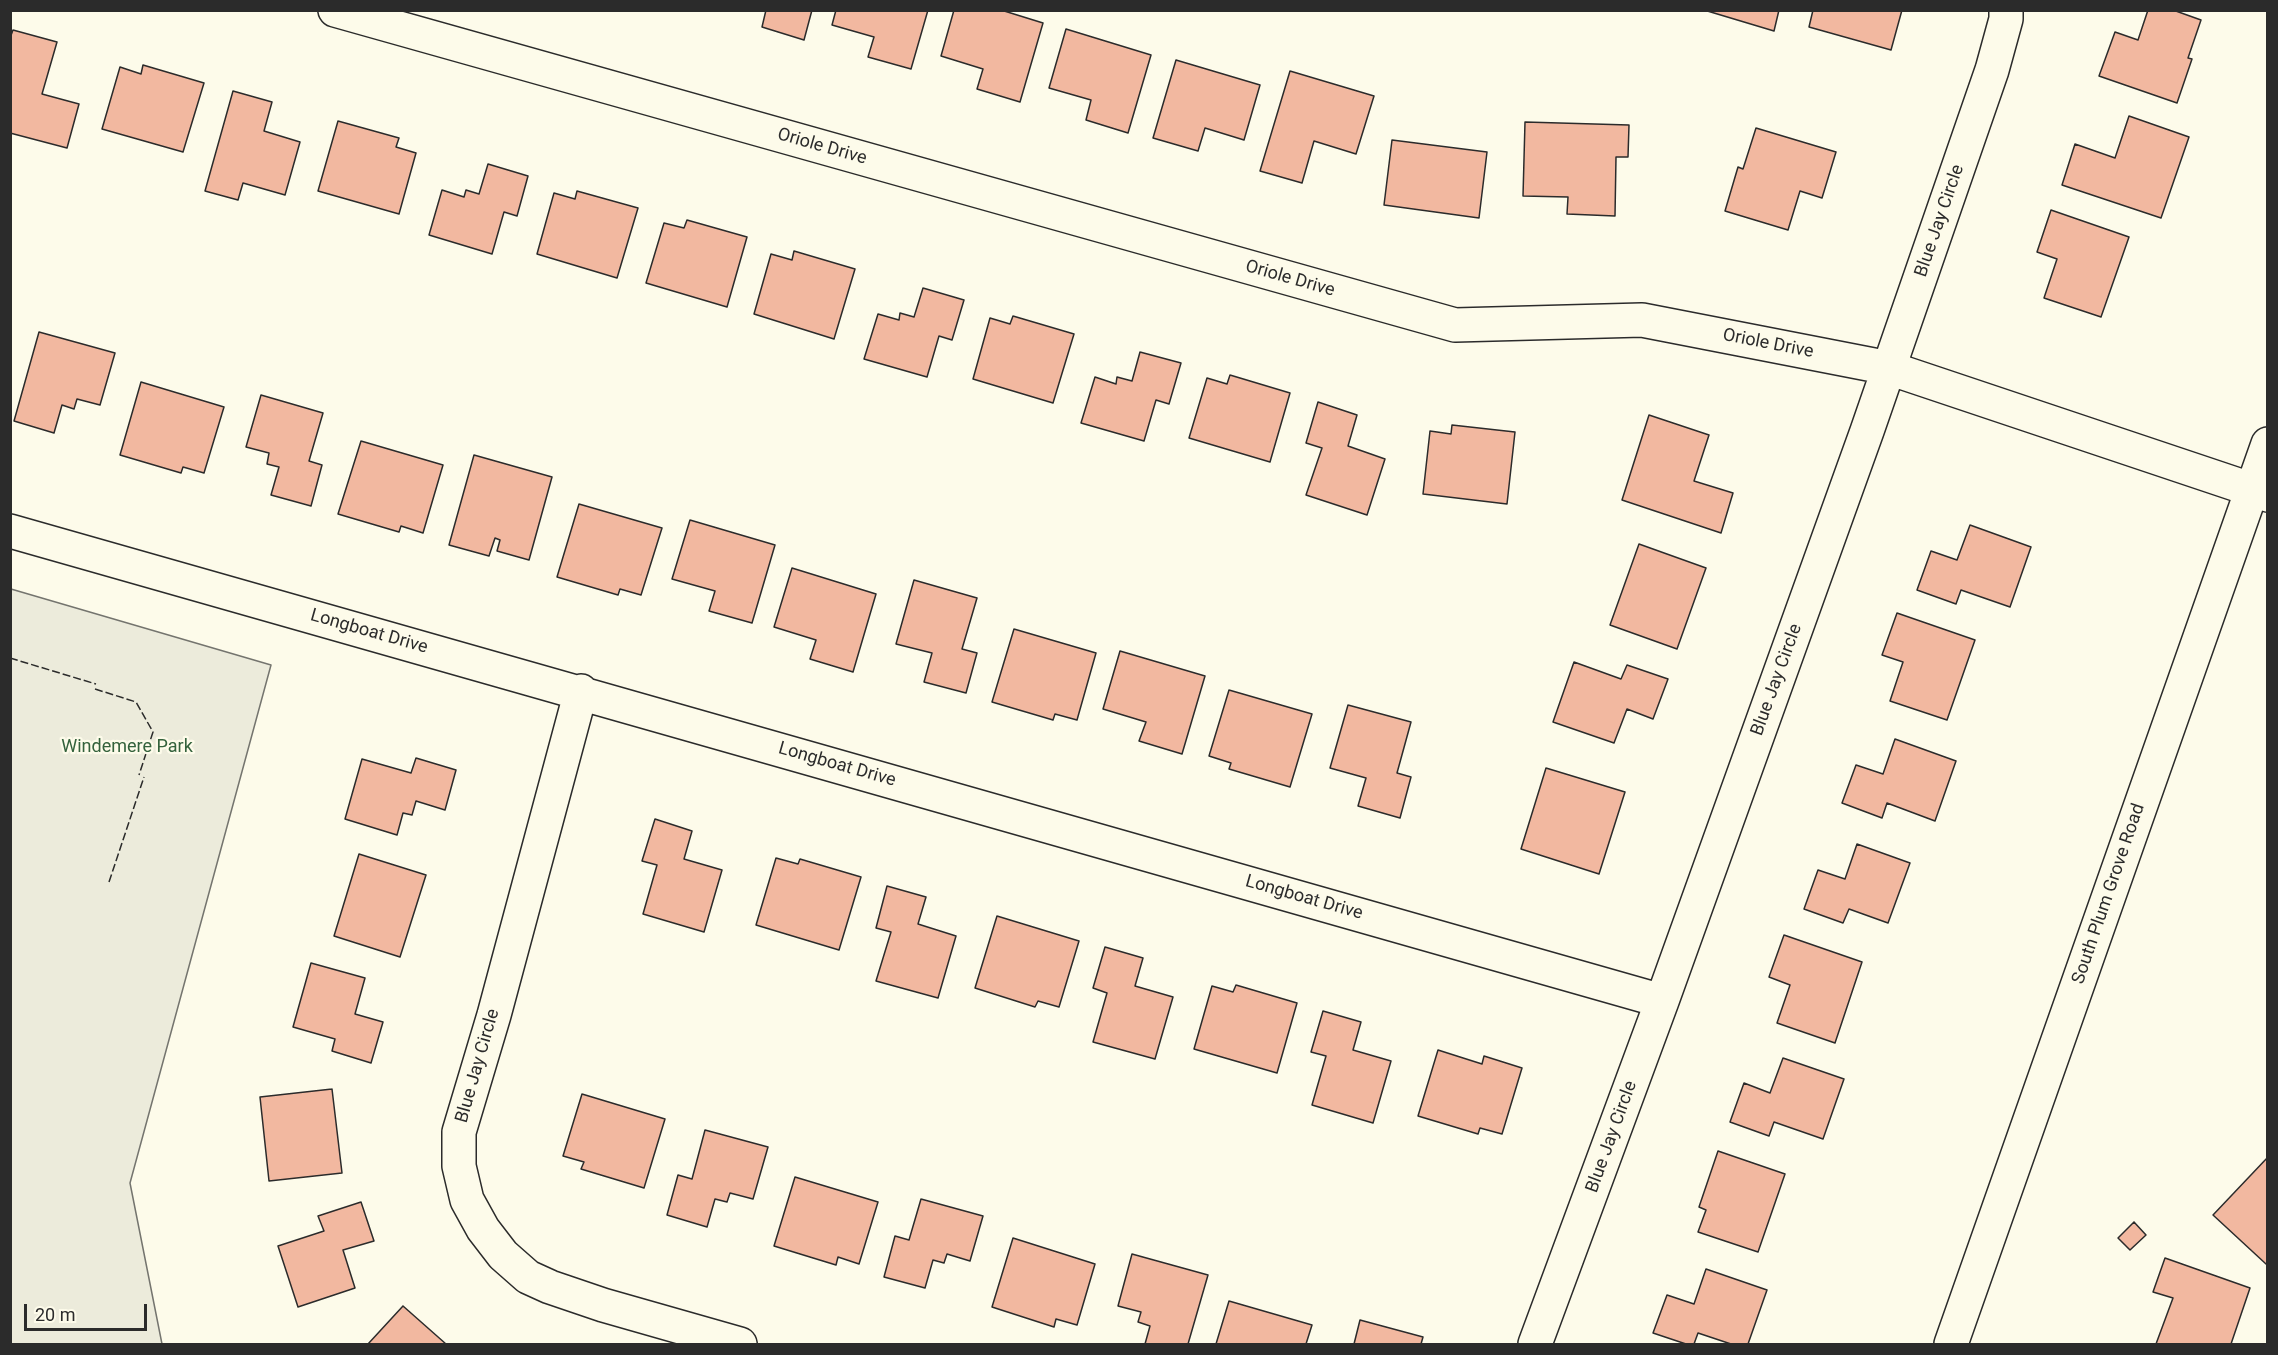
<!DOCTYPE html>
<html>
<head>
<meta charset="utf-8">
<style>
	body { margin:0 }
	#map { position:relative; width:2278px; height:1355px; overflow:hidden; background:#fdfbea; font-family:Roboto,sans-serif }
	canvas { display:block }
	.frame { position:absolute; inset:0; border:12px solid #2b2b2b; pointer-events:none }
	.scale { position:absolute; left:24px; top:1304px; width:123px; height:27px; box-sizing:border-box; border:3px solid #2b2b2b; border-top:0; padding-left:8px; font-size:18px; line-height:21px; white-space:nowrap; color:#2b2b2b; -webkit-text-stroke:4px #fdfbea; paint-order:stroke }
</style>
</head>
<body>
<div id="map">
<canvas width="2278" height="1355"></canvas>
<div class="frame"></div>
<div class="scale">20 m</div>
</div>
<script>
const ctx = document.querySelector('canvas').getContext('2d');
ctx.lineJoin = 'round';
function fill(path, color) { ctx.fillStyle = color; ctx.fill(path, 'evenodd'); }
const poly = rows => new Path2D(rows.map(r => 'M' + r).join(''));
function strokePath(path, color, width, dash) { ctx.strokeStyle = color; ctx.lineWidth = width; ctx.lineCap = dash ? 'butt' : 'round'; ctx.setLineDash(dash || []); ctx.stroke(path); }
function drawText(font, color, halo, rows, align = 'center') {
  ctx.font = font + ' Roboto,sans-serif'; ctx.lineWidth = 4.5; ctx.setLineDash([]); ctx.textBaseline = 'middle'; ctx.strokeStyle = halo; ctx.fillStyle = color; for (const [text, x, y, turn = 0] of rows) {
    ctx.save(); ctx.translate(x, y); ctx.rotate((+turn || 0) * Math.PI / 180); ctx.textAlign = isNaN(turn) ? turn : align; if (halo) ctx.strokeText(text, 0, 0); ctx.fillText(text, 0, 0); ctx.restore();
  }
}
const green = poly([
	[11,589,271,665,130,1183,162,1344,11,1344,11,589]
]);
fill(green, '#ecebdb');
strokePath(green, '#74746e', 1.5);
const building = poly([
	[766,10,812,10,804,40,762,27,766,10],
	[836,10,928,10,911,69,868,57,874,37,832,25,836,10],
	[954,10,1001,10,1043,23,1020,102,977,89,983,69,941,56,954,10],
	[1704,10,1779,10,1774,31,1704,10],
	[1813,10,1902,10,1891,50,1809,27,1813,10],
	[2148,10,2173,10,2201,20,2188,58,2192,59,2177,103,2099,76,2115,32,2138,40,2148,10],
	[1066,29,1151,55,1128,133,1086,120,1091,100,1049,88,1066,29],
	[13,30,57,42,42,94,79,104,67,148,10,133,10,38,13,30],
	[1176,60,1260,85,1244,140,1205,128,1198,151,1153,138,1176,60],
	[143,65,204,83,183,152,102,129,120,67,141,74,143,65],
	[1290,71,1374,96,1356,154,1314,141,1302,183,1260,171,1290,71],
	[233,91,272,102,264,131,300,142,285,195,243,183,238,200,205,191,233,91],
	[2129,116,2189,137,2161,218,2062,185,2075,144,2115,158,2129,116],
	[338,121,399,138,396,147,416,153,399,214,318,191,338,121],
	[1525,122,1629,125,1628,157,1616,157,1615,216,1567,214,1568,197,1523,196,1525,122],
	[1756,128,1836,152,1822,198,1800,191,1788,230,1725,211,1738,167,1743,169,1756,128],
	[1392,140,1487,152,1479,218,1384,205,1392,140],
	[488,164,528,176,517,216,504,212,492,254,429,235,442,190,464,197,466,190,479,194,488,164],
	[577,191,638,208,617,278,537,254,554,193,575,199,577,191],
	[2051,210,2129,237,2101,317,2044,298,2057,259,2037,252,2051,210],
	[687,220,747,237,727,307,646,283,664,223,684,228,687,220],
	[794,251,855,269,834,339,754,314,771,254,792,260,794,251],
	[923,288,964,300,952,340,939,336,927,377,864,359,878,314,899,320,900,313,914,317,923,288],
	[1013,316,1074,334,1053,403,973,379,990,318,1010,324,1013,316],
	[39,332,115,353,100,405,77,399,74,409,62,405,54,433,14,421,39,332],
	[1140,352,1181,363,1169,404,1156,400,1144,441,1081,423,1095,377,1116,384,1117,377,1132,381,1140,352],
	[1230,375,1290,393,1270,462,1189,438,1207,378,1227,384,1230,375],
	[141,382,224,407,204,473,183,467,181,473,120,455,141,382],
	[261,395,323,413,309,461,322,465,311,506,271,495,279,467,267,464,269,453,246,447,261,395],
	[1318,402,1357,415,1348,446,1385,459,1367,515,1306,495,1322,448,1306,443,1318,402],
	[1649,415,1709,435,1694,481,1733,493,1721,533,1622,500,1649,415],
	[1452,425,1515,432,1507,504,1423,494,1430,431,1451,434,1452,425],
	[361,441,443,465,423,533,401,526,399,532,338,514,361,441],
	[474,455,552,477,529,560,497,551,500,540,495,538,489,556,449,545,474,455],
	[579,504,662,528,641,595,620,589,618,595,557,577,579,504],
	[690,520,775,545,752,623,709,611,715,591,672,579,690,520],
	[1970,525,2031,547,2010,607,1961,590,1956,604,1917,590,1931,551,1957,560,1970,525],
	[1639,544,1706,568,1677,649,1610,625,1639,544],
	[792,568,876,594,853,672,810,659,816,640,774,627,792,568],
	[914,580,977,598,962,649,977,653,966,693,924,682,932,653,896,644,914,580],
	[1897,613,1975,640,1947,720,1890,701,1903,662,1882,655,1897,613],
	[1014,629,1096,653,1077,720,1055,714,1053,720,992,702,1014,629],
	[1120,651,1205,676,1182,754,1139,741,1146,722,1103,709,1120,651],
	[1574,662,1621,679,1627,665,1668,679,1653,719,1627,709,1614,743,1553,722,1574,662],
	[1229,690,1312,714,1290,787,1229,769,1231,763,1209,756,1229,690],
	[1348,705,1411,722,1397,773,1411,777,1400,818,1358,806,1366,778,1330,768,1348,705],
	[1895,739,1956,761,1935,821,1887,803,1882,818,1842,803,1856,765,1883,774,1895,739],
	[416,758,456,770,445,810,416,801,412,815,403,813,397,835,345,819,362,759,411,773,416,758],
	[1546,768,1625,792,1599,874,1521,849,1546,768],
	[655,819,692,831,684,859,722,870,704,932,643,914,657,865,642,861,655,819],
	[1857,844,1910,863,1888,923,1849,909,1843,923,1804,909,1818,870,1845,879,1857,844],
	[359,854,426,875,400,957,334,936,359,854],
	[776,858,798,864,800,859,861,877,839,950,756,925,776,858],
	[887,886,926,897,918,924,956,936,938,998,876,981,891,932,876,928,887,886],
	[997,916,1079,941,1059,1007,1038,1001,1035,1007,975,988,997,916],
	[1784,935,1862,962,1835,1043,1777,1023,1790,985,1769,977,1784,935],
	[1105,947,1143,958,1135,986,1173,997,1155,1059,1093,1042,1107,993,1093,988,1105,947],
	[311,963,365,978,355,1014,383,1022,371,1063,332,1051,335,1039,293,1027,311,963],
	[1236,985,1297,1003,1277,1073,1194,1049,1212,986,1233,992,1236,985],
	[1323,1011,1361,1022,1353,1050,1391,1061,1373,1123,1312,1105,1326,1056,1311,1052,1323,1011],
	[1438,1050,1482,1064,1484,1056,1522,1068,1502,1134,1480,1128,1478,1134,1418,1116,1438,1050],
	[1783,1058,1844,1079,1823,1139,1774,1122,1769,1136,1730,1122,1744,1083,1770,1093,1783,1058],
	[332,1089,342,1173,269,1181,260,1097,332,1089],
	[582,1094,665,1119,644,1188,581,1169,584,1162,563,1156,582,1094],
	[705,1130,768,1147,753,1199,730,1193,727,1202,715,1199,707,1227,667,1215,678,1175,692,1179,705,1130],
	[1718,1151,1785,1174,1758,1252,1698,1232,1706,1210,1699,1207,1718,1151],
	[2268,1157,2268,1262,2266,1264,2213,1215,2268,1157],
	[795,1177,878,1202,859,1264,838,1257,836,1265,774,1246,795,1177],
	[921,1199,983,1216,970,1261,947,1254,944,1263,933,1260,925,1288,884,1277,895,1236,909,1240,921,1199],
	[361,1202,374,1241,343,1250,355,1288,298,1307,278,1246,324,1231,318,1216,361,1202],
	[2134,1222,2146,1235,2130,1250,2118,1238,2134,1222],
	[1013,1238,1095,1264,1077,1325,1056,1319,1054,1327,992,1307,1013,1238],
	[1132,1254,1208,1275,1188,1344,1145,1344,1150,1326,1138,1322,1141,1312,1118,1306,1132,1254],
	[2165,1258,2250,1288,2231,1344,2156,1344,2173,1298,2153,1292,2165,1258],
	[1706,1269,1767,1290,1748,1344,1731,1344,1698,1333,1694,1344,1686,1344,1653,1333,1667,1295,1694,1304,1706,1269],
	[1229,1301,1312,1325,1306,1344,1216,1344,1229,1301],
	[403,1306,446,1344,368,1344,403,1306],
	[1360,1320,1423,1337,1421,1344,1354,1344,1360,1320]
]);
fill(building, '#f2b8a0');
strokePath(building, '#2b2b2b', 1.5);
const street = poly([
	[335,10,1455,325,1642,320,1889,368,2268,495],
	[10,531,1662,1001],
	[581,691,494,1015,459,1132,459,1166,467,1200,483,1229,503,1255,528,1277,550,1287,603,1305,740,1344],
	[1535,1344,1662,1001,1867,431,1992,70,2006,19,2006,10]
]);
const secondary = poly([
	[1951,1344,2268,444]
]);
strokePath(street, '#2b2b2b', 36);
strokePath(secondary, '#2b2b2b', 36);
strokePath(street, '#fdfbea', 33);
strokePath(secondary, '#fdfbea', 33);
strokePath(poly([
	[10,658,96,684],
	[95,689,136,702,153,732,139,775],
	[109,882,144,777]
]), '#2b2b2b', 1.5, [8, 3]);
drawText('18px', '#2b2b2b', '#fdfbea', [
	["Oriole Drive",822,147,16],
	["Blue Jay Circle",1940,221,-71],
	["Oriole Drive",1290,279,16],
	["Oriole Drive",1768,344,11],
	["Longboat Drive",369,632,16],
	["Blue Jay Circle",1777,680,-70],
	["Longboat Drive",837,765,16],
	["South Plum Grove Road",2109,894,-71],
	["Longboat Drive",1304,898,16],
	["Blue Jay Circle",478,1066,-74],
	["Blue Jay Circle",1612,1137,-70]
]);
drawText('18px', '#34623c', '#fdfbea', [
	["Windemere Park",127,747]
]);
</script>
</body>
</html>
